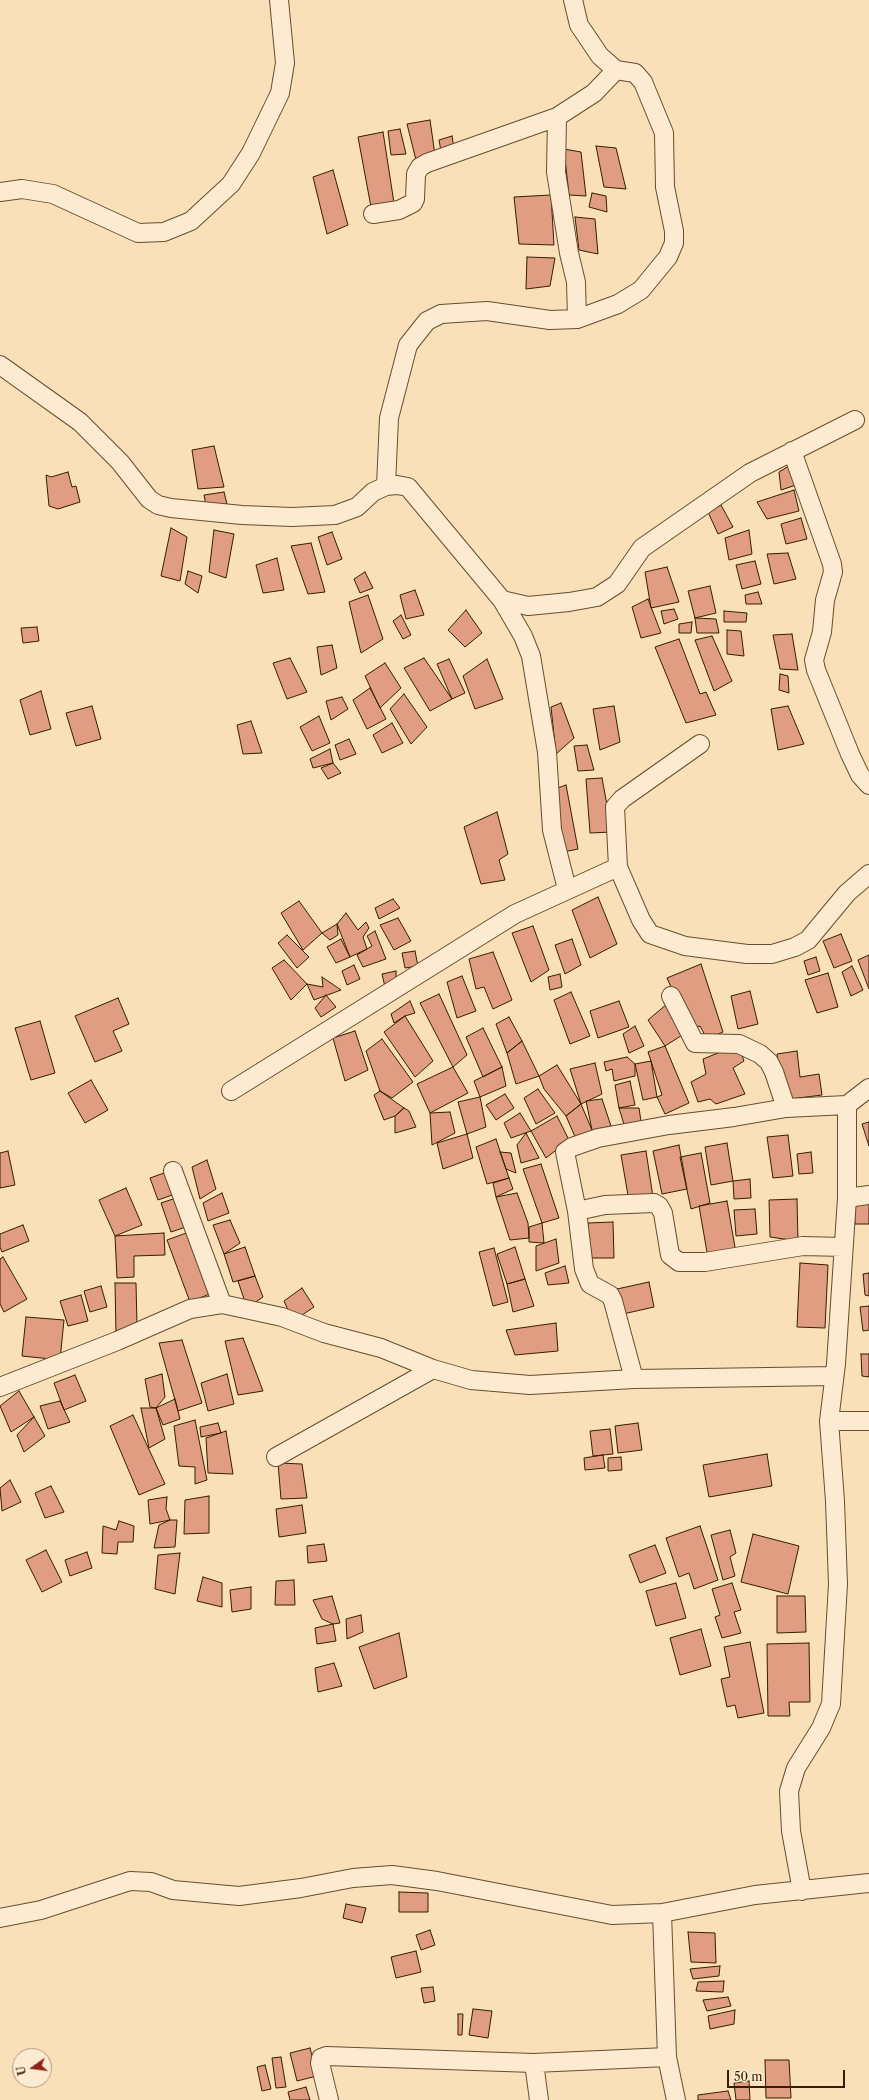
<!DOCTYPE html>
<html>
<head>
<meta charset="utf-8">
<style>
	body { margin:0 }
	#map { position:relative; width:869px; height:2100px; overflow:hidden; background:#fae0b8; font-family:"Libre Caslon Text",serif }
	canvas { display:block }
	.north { position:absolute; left:12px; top:2048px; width:40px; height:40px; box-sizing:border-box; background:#fcebd1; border:1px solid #ac997d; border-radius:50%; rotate:256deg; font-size:11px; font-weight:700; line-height:16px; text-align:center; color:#351e00 }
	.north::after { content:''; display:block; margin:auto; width:14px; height:18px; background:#8f2418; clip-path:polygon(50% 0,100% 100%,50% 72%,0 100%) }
	.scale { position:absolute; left:727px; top:2070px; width:118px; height:18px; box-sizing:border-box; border:2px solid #351e00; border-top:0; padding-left:5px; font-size:12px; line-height:14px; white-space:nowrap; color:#351e00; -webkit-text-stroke:3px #fcebd1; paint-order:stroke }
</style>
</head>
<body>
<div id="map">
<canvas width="869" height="2100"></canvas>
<div class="north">U</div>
<div class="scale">50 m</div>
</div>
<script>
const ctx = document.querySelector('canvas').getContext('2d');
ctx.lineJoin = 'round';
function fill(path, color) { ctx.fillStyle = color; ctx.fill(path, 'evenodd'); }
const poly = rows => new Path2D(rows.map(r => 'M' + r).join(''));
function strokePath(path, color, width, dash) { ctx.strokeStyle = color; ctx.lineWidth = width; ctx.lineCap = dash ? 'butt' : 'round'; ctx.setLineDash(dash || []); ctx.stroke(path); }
const building = poly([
	[430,120,435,155,416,160,407,124,430,120],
	[400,129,406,154,391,155,388,131,400,129],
	[383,132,394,203,371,207,358,137,383,132],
	[452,136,454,148,441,151,439,140,452,136],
	[596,146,616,148,626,189,604,187,596,146],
	[564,149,581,152,586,196,569,195,564,149],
	[333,170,348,225,327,234,313,177,333,170],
	[592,193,606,196,607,212,589,207,592,193],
	[551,195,554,245,519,244,514,197,551,195],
	[575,217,595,219,598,254,579,250,575,217],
	[527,257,555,258,550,286,526,289,527,257],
	[214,446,224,487,198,489,192,450,214,446],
	[789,466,796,485,781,490,779,472,789,466],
	[68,472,72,487,76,486,80,502,58,509,49,506,46,475,51,477,68,472],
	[794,490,799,511,767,519,757,502,794,490],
	[224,492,227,504,206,505,204,495,224,492],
	[721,505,733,527,718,534,708,512,721,505],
	[801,518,807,539,786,544,781,524,801,518],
	[171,528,187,537,180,581,161,576,171,528],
	[214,530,234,534,226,578,209,572,214,530],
	[749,530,752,554,729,560,725,538,749,530],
	[332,532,342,559,327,565,318,537,332,532],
	[311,543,325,592,308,594,291,546,311,543],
	[788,553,796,579,774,584,767,554,788,553],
	[277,558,284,590,263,593,256,565,277,558],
	[755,561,761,584,742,589,736,565,755,561],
	[667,567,679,602,651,608,645,572,667,567],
	[188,571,202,576,198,593,185,584,188,571],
	[365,572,373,588,360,593,354,579,365,572],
	[710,586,716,613,695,618,688,591,710,586],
	[415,590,424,615,406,619,400,595,415,590],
	[758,592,762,604,746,604,745,595,758,592],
	[368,595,383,639,361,653,349,602,368,595],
	[648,599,661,633,641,638,632,607,648,599],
	[674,609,678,619,664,624,661,611,674,609],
	[466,610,482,633,465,647,448,630,466,610],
	[724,611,747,613,746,622,724,622,724,611],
	[401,615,411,635,403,639,393,621,401,615],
	[695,618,716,619,719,633,697,633,695,618],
	[692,622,691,633,679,633,679,624,692,622],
	[37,627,39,641,23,643,21,628,37,627],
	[727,630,741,631,744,656,727,654,727,630],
	[792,634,798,670,780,669,773,635,792,634],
	[712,636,732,681,714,691,695,640,712,636],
	[679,639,700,694,706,692,716,715,686,723,655,647,679,639],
	[332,645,337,668,321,675,317,647,332,645],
	[290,658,307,692,287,699,273,663,290,658],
	[424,658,452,699,430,711,404,668,424,658],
	[449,659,465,693,452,699,437,664,449,659],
	[487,659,503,699,475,709,463,676,487,659],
	[385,663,401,688,380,708,365,676,385,663],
	[780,674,788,676,789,693,779,690,780,674],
	[370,688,386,719,367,729,353,700,370,688],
	[41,691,51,729,30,735,20,700,41,691],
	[404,694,427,727,411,744,390,709,404,694],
	[342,697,348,709,331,720,326,701,342,697],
	[561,703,574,738,556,754,551,707,561,703],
	[92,706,101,739,76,746,66,713,92,706],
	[614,706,620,742,600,750,593,709,614,706],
	[788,706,804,744,778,750,771,709,788,706],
	[319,716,330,743,312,751,300,727,319,716],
	[251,721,262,753,243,754,237,725,251,721],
	[392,723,403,743,382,753,373,735,392,723],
	[349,739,356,754,340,760,335,745,349,739],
	[587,745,594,770,578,771,574,746,587,745],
	[330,749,333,763,313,768,310,759,330,749],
	[333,763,341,773,328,779,321,768,333,763],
	[602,778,612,832,590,833,586,779,602,778],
	[566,785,578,849,563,852,555,789,566,785],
	[497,812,508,854,499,860,505,880,481,884,464,827,497,812],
	[598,897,617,944,590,958,572,910,598,897],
	[393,899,400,908,379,919,375,908,393,899],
	[299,901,322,933,303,950,281,913,299,901],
	[346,913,358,930,366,922,369,928,363,937,367,949,350,957,337,924,346,913],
	[398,918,411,941,394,950,380,925,398,918],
	[337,924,338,935,330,940,322,933,337,924],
	[533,926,549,970,531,982,512,933,533,926],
	[375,931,386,959,363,967,357,955,372,946,367,936,375,931],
	[841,934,852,961,834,968,823,941,841,934],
	[287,935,309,957,297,968,278,943,287,935],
	[341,939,350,957,336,963,327,947,341,939],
	[572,939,581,965,565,974,555,945,572,939],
	[415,951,418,966,405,968,402,953,415,951],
	[493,952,512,1000,493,1009,484,987,476,989,469,959,493,952],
	[869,955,869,989,858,960,869,955],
	[816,957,820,971,808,975,804,961,816,957],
	[284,960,307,984,291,1000,272,968,284,960],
	[701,964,723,1032,707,1039,700,1026,690,1030,667,978,701,964],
	[354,965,360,979,347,985,342,971,354,965],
	[852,966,863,990,851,996,842,972,852,966],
	[396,971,396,983,385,987,382,974,396,971],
	[828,973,838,1007,817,1013,805,980,828,973],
	[560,974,562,987,550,990,548,977,560,974],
	[462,976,476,1011,457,1018,447,982,462,976],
	[322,977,341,990,314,1000,307,984,323,987,322,977],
	[750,991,758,1024,738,1029,731,996,750,991],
	[571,992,590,1036,570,1044,554,1000,571,992],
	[439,994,467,1055,453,1067,420,1003,439,994],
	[326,995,336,1007,321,1017,315,1008,326,995],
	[118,998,129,1024,113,1031,122,1051,95,1062,75,1016,118,998],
	[410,1001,415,1013,405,1016,394,1023,391,1014,410,1001],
	[619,1001,629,1027,598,1038,590,1011,619,1001],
	[667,1004,684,1034,665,1046,648,1020,667,1004],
	[405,1016,433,1061,415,1077,384,1032,405,1016],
	[509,1017,522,1041,507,1053,496,1024,509,1017],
	[40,1021,55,1073,31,1080,15,1028,40,1021],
	[635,1026,644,1046,629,1053,623,1034,635,1026],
	[483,1028,502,1067,483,1077,466,1037,483,1028],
	[355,1031,368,1070,345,1081,333,1038,355,1031],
	[382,1039,413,1082,392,1098,380,1091,366,1051,382,1039],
	[522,1041,539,1076,516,1084,507,1053,522,1041],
	[738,1045,744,1061,733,1068,745,1094,716,1104,710,1099,698,1102,691,1082,706,1074,703,1059,738,1045],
	[665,1046,689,1103,665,1114,657,1097,662,1095,648,1052,665,1046],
	[797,1051,800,1077,819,1074,822,1095,783,1100,777,1054,797,1051],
	[627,1057,635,1064,635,1076,614,1081,612,1069,606,1071,604,1062,627,1057],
	[651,1061,657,1097,643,1100,635,1064,651,1061],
	[595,1063,602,1094,581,1104,570,1069,595,1063],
	[557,1065,581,1104,566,1116,544,1089,539,1076,557,1065],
	[453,1067,468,1093,430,1113,417,1084,453,1067],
	[502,1067,506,1086,480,1097,474,1081,502,1067],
	[91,1080,108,1110,85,1123,68,1093,91,1080],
	[630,1081,635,1105,619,1108,615,1085,630,1081],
	[538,1089,555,1113,536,1124,524,1098,538,1089],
	[380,1091,404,1108,395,1116,384,1120,374,1095,380,1091],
	[505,1094,514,1108,496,1120,486,1105,505,1094],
	[480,1097,486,1127,467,1134,458,1102,480,1097],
	[602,1099,611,1126,592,1130,586,1101,602,1099],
	[581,1104,592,1130,576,1139,566,1116,581,1104],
	[404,1108,409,1111,416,1127,395,1133,395,1116,404,1108],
	[619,1108,639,1108,642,1128,626,1131,619,1108],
	[450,1112,455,1133,432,1145,430,1113,450,1112],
	[520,1113,531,1131,511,1138,504,1123,520,1113],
	[557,1116,569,1140,546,1158,531,1131,557,1116],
	[869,1122,869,1146,862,1124,869,1122],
	[526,1133,539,1158,521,1163,517,1145,526,1133],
	[467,1134,473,1158,443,1169,437,1143,467,1134],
	[788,1135,793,1176,773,1178,767,1137,788,1135],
	[496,1139,509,1178,487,1184,476,1147,496,1139],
	[727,1143,733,1181,711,1185,705,1147,727,1143],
	[679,1145,687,1189,662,1194,653,1151,679,1145],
	[8,1151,15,1185,0,1188,0,1153,8,1151],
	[646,1151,653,1197,629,1201,621,1155,646,1151],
	[500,1152,511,1153,516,1173,506,1169,500,1152],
	[811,1152,813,1173,799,1174,797,1154,811,1152],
	[701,1153,710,1203,691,1209,680,1157,701,1153],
	[207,1160,216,1189,200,1199,192,1167,207,1160],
	[541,1164,559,1218,542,1223,523,1169,541,1164],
	[167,1172,175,1194,158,1200,150,1178,167,1172],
	[509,1178,513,1189,496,1197,493,1183,509,1178],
	[750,1179,751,1198,734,1199,733,1181,750,1179],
	[126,1188,142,1225,115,1236,99,1200,126,1188],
	[222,1193,229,1213,208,1221,203,1203,222,1193],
	[517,1193,528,1223,529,1238,510,1240,496,1197,517,1193],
	[179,1197,189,1226,171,1232,161,1203,179,1197],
	[797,1199,798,1241,770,1237,769,1200,797,1199],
	[727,1201,736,1253,708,1258,699,1206,727,1201],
	[869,1201,869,1224,855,1224,854,1202,869,1201],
	[755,1209,757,1234,736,1236,734,1210,755,1209],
	[230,1220,240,1243,224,1254,213,1225,230,1220],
	[613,1222,614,1258,589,1258,588,1223,613,1222],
	[542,1223,544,1243,529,1242,529,1227,542,1223],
	[23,1225,29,1241,2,1252,0,1247,0,1234,23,1225],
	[189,1232,212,1293,190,1302,167,1240,189,1232],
	[164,1233,165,1255,134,1256,134,1277,117,1278,115,1236,164,1233],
	[556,1239,559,1263,536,1271,536,1246,556,1239],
	[245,1247,255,1276,233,1282,224,1254,245,1247],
	[515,1247,525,1279,507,1284,497,1254,515,1247],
	[494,1248,508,1302,493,1306,479,1252,494,1248],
	[3,1257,27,1299,4,1312,0,1304,0,1259,3,1257],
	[800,1263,828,1265,825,1328,797,1327,800,1263],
	[565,1266,569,1283,548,1285,545,1273,565,1266],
	[869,1273,869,1296,865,1295,863,1274,869,1273],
	[255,1276,263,1297,247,1308,238,1281,255,1276],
	[525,1279,534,1306,513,1312,507,1284,525,1279],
	[649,1282,654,1307,623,1314,617,1289,649,1282],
	[115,1283,136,1283,137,1327,116,1334,115,1283],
	[101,1286,107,1307,90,1312,84,1291,101,1286],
	[302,1288,314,1307,293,1321,284,1301,302,1288],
	[81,1295,88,1321,68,1326,60,1301,81,1295],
	[869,1306,869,1330,863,1331,860,1307,869,1306],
	[26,1317,64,1320,60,1360,22,1356,26,1317],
	[556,1323,558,1351,515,1355,506,1330,556,1323],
	[243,1338,263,1391,238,1395,225,1341,243,1338],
	[182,1340,202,1403,178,1411,159,1343,182,1340],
	[861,1354,869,1354,869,1377,862,1376,861,1354],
	[162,1374,165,1397,156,1408,150,1407,145,1379,162,1374],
	[227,1374,234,1404,208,1411,201,1383,227,1374],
	[75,1375,86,1401,64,1410,54,1383,75,1375],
	[19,1391,34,1417,11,1432,0,1406,19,1391],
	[175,1399,180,1419,163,1425,156,1408,175,1399],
	[60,1401,70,1422,48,1429,40,1406,60,1401],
	[141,1408,156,1408,165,1439,149,1448,141,1408],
	[133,1415,165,1484,139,1495,110,1426,133,1415],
	[34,1417,45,1436,24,1452,17,1435,34,1417],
	[195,1420,207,1480,195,1484,195,1467,179,1466,174,1426,195,1420],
	[218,1423,221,1433,201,1437,200,1427,218,1423],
	[638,1423,642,1450,618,1453,615,1426,638,1423],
	[610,1429,613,1454,593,1456,590,1431,610,1429],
	[226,1431,233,1474,208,1473,206,1438,226,1431],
	[767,1454,772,1486,709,1497,703,1465,767,1454],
	[603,1455,605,1468,585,1470,584,1458,603,1455],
	[621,1457,622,1470,608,1471,608,1458,621,1457],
	[278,1463,302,1464,307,1498,281,1499,278,1463],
	[10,1480,21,1502,2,1511,0,1488,10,1480],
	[51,1486,64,1512,45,1518,35,1493,51,1486],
	[209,1496,209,1533,184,1534,185,1500,209,1496],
	[167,1497,166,1509,170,1520,150,1524,148,1500,167,1497],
	[302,1505,306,1533,279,1537,276,1509,302,1505],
	[170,1520,177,1520,175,1547,154,1548,159,1525,170,1520],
	[119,1521,134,1526,133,1542,118,1542,117,1554,102,1553,103,1526,116,1530,119,1521],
	[700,1526,718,1580,694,1589,689,1573,679,1577,666,1538,700,1526],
	[730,1530,736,1553,730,1557,735,1576,723,1580,711,1535,730,1530],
	[753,1534,799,1546,788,1594,741,1582,753,1534],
	[324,1544,327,1561,308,1563,307,1546,324,1544],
	[655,1545,666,1573,640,1583,629,1555,655,1545],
	[46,1550,62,1582,42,1592,26,1560,46,1550],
	[87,1552,92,1568,70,1576,65,1560,87,1552],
	[180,1553,175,1594,155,1589,158,1555,180,1553],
	[203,1577,222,1583,222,1607,197,1601,203,1577],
	[294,1580,295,1605,275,1605,276,1581,294,1580],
	[676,1583,686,1618,656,1626,646,1591,676,1583],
	[732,1583,741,1610,734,1612,741,1633,722,1638,715,1617,720,1615,712,1589,732,1583],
	[251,1587,251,1609,232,1612,230,1590,251,1587],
	[332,1596,340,1623,333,1624,322,1619,313,1600,332,1596],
	[777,1596,805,1596,806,1632,777,1633,777,1596],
	[361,1615,363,1632,347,1639,346,1619,361,1615],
	[333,1624,336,1641,317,1644,315,1628,333,1624],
	[701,1629,711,1666,680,1675,670,1638,701,1629],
	[399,1633,407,1677,374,1689,359,1647,399,1633],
	[750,1642,764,1713,738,1718,735,1705,727,1707,721,1679,730,1677,724,1647,750,1642],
	[809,1643,810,1702,789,1702,790,1716,768,1716,767,1644,809,1643],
	[334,1663,342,1686,318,1692,315,1668,334,1663],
	[399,1892,428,1893,428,1912,399,1912,399,1892],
	[346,1904,366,1908,362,1923,343,1918,346,1904],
	[430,1930,435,1945,421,1950,416,1935,430,1930],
	[688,1932,715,1933,716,1963,691,1962,688,1932],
	[416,1951,421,1972,396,1978,391,1957,416,1951],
	[720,1966,719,1976,693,1979,690,1969,720,1966],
	[724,1981,723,1992,696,1991,698,1982,724,1981],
	[433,1987,435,2001,424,2003,421,1988,433,1987],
	[728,1997,731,2006,707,2011,703,2000,728,1997],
	[473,2009,492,2011,488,2038,469,2035,473,2009],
	[735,2010,734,2024,710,2029,708,2016,735,2010],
	[458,2014,463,2014,462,2035,458,2035,458,2014],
	[310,2048,317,2076,297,2081,290,2053,310,2048],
	[281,2057,286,2087,276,2088,272,2058,281,2057],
	[765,2060,789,2060,791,2098,766,2098,765,2060],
	[265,2065,271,2089,262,2091,257,2067,265,2065],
	[749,2081,750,2100,736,2100,734,2083,749,2081],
	[306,2087,310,2100,290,2100,288,2092,306,2087],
	[728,2091,731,2100,698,2100,698,2095,728,2091]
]);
fill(building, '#e09d82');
strokePath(building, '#351e00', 1);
const minor = poly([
	[0,192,22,189,53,194,138,233,164,232,191,221,231,184,251,153,280,93,285,63,279,0],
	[373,214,399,210,413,203,415,199,416,174,420,167,427,163,557,117],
	[577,319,576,282,569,253,556,172,557,117,594,93,616,70],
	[0,365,80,422,120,462,149,499,158,505,171,508,242,515,292,517,335,515,357,507,373,492,386,486,397,485,408,487,502,600,523,636,531,656,547,752,552,830,567,889],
	[792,451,832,564,833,572,825,600,822,632,814,660,816,670,850,754,860,775,869,785],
	[386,486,389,418,408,345,427,321,441,314,487,311,550,320,577,319,618,304,641,290,668,257,674,243,674,231,665,187,664,133,643,82,635,73,616,70,600,56,579,25,573,0],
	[502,600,528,606,569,602,597,597,617,584,642,548,750,473,855,420],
	[700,744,622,799,615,807,618,867,641,920,650,934,685,946,747,954,772,954,795,947,808,940,847,893,869,874],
	[671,996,695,1043,739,1044,760,1054,769,1062,774,1072,786,1108],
	[231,1091,515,914,618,867],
	[173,1171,222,1304],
	[847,1198,869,1195],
	[577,1211,584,1269,590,1284,610,1295,613,1301,634,1379],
	[843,1247,803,1246,705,1262,679,1262,670,1255,663,1213,659,1206,654,1203,605,1205,577,1211,565,1152,572,1147,598,1138,669,1125,734,1117,786,1108,847,1105,869,1088],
	[0,1387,117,1341,190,1309,222,1304,282,1317,324,1333,381,1348,433,1369,471,1380,530,1385,634,1379,834,1376],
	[829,1421,869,1421],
	[276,1457,433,1369],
	[802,1891,791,1831,789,1791,796,1768,821,1728,831,1704,838,1584,835,1501,829,1421,836,1364,847,1198,847,1105],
	[662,1913,667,2057,676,2100],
	[0,1918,41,1910,130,1881,151,1882,173,1890,239,1896,301,1888,353,1878,392,1875,437,1881,612,1915,662,1913,755,1895,869,1883],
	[534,2063,539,2100],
	[329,2100,320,2063,321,2058,326,2056,534,2063,667,2057]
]);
strokePath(minor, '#664e2e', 20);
strokePath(minor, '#fcebd1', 18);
</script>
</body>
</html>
